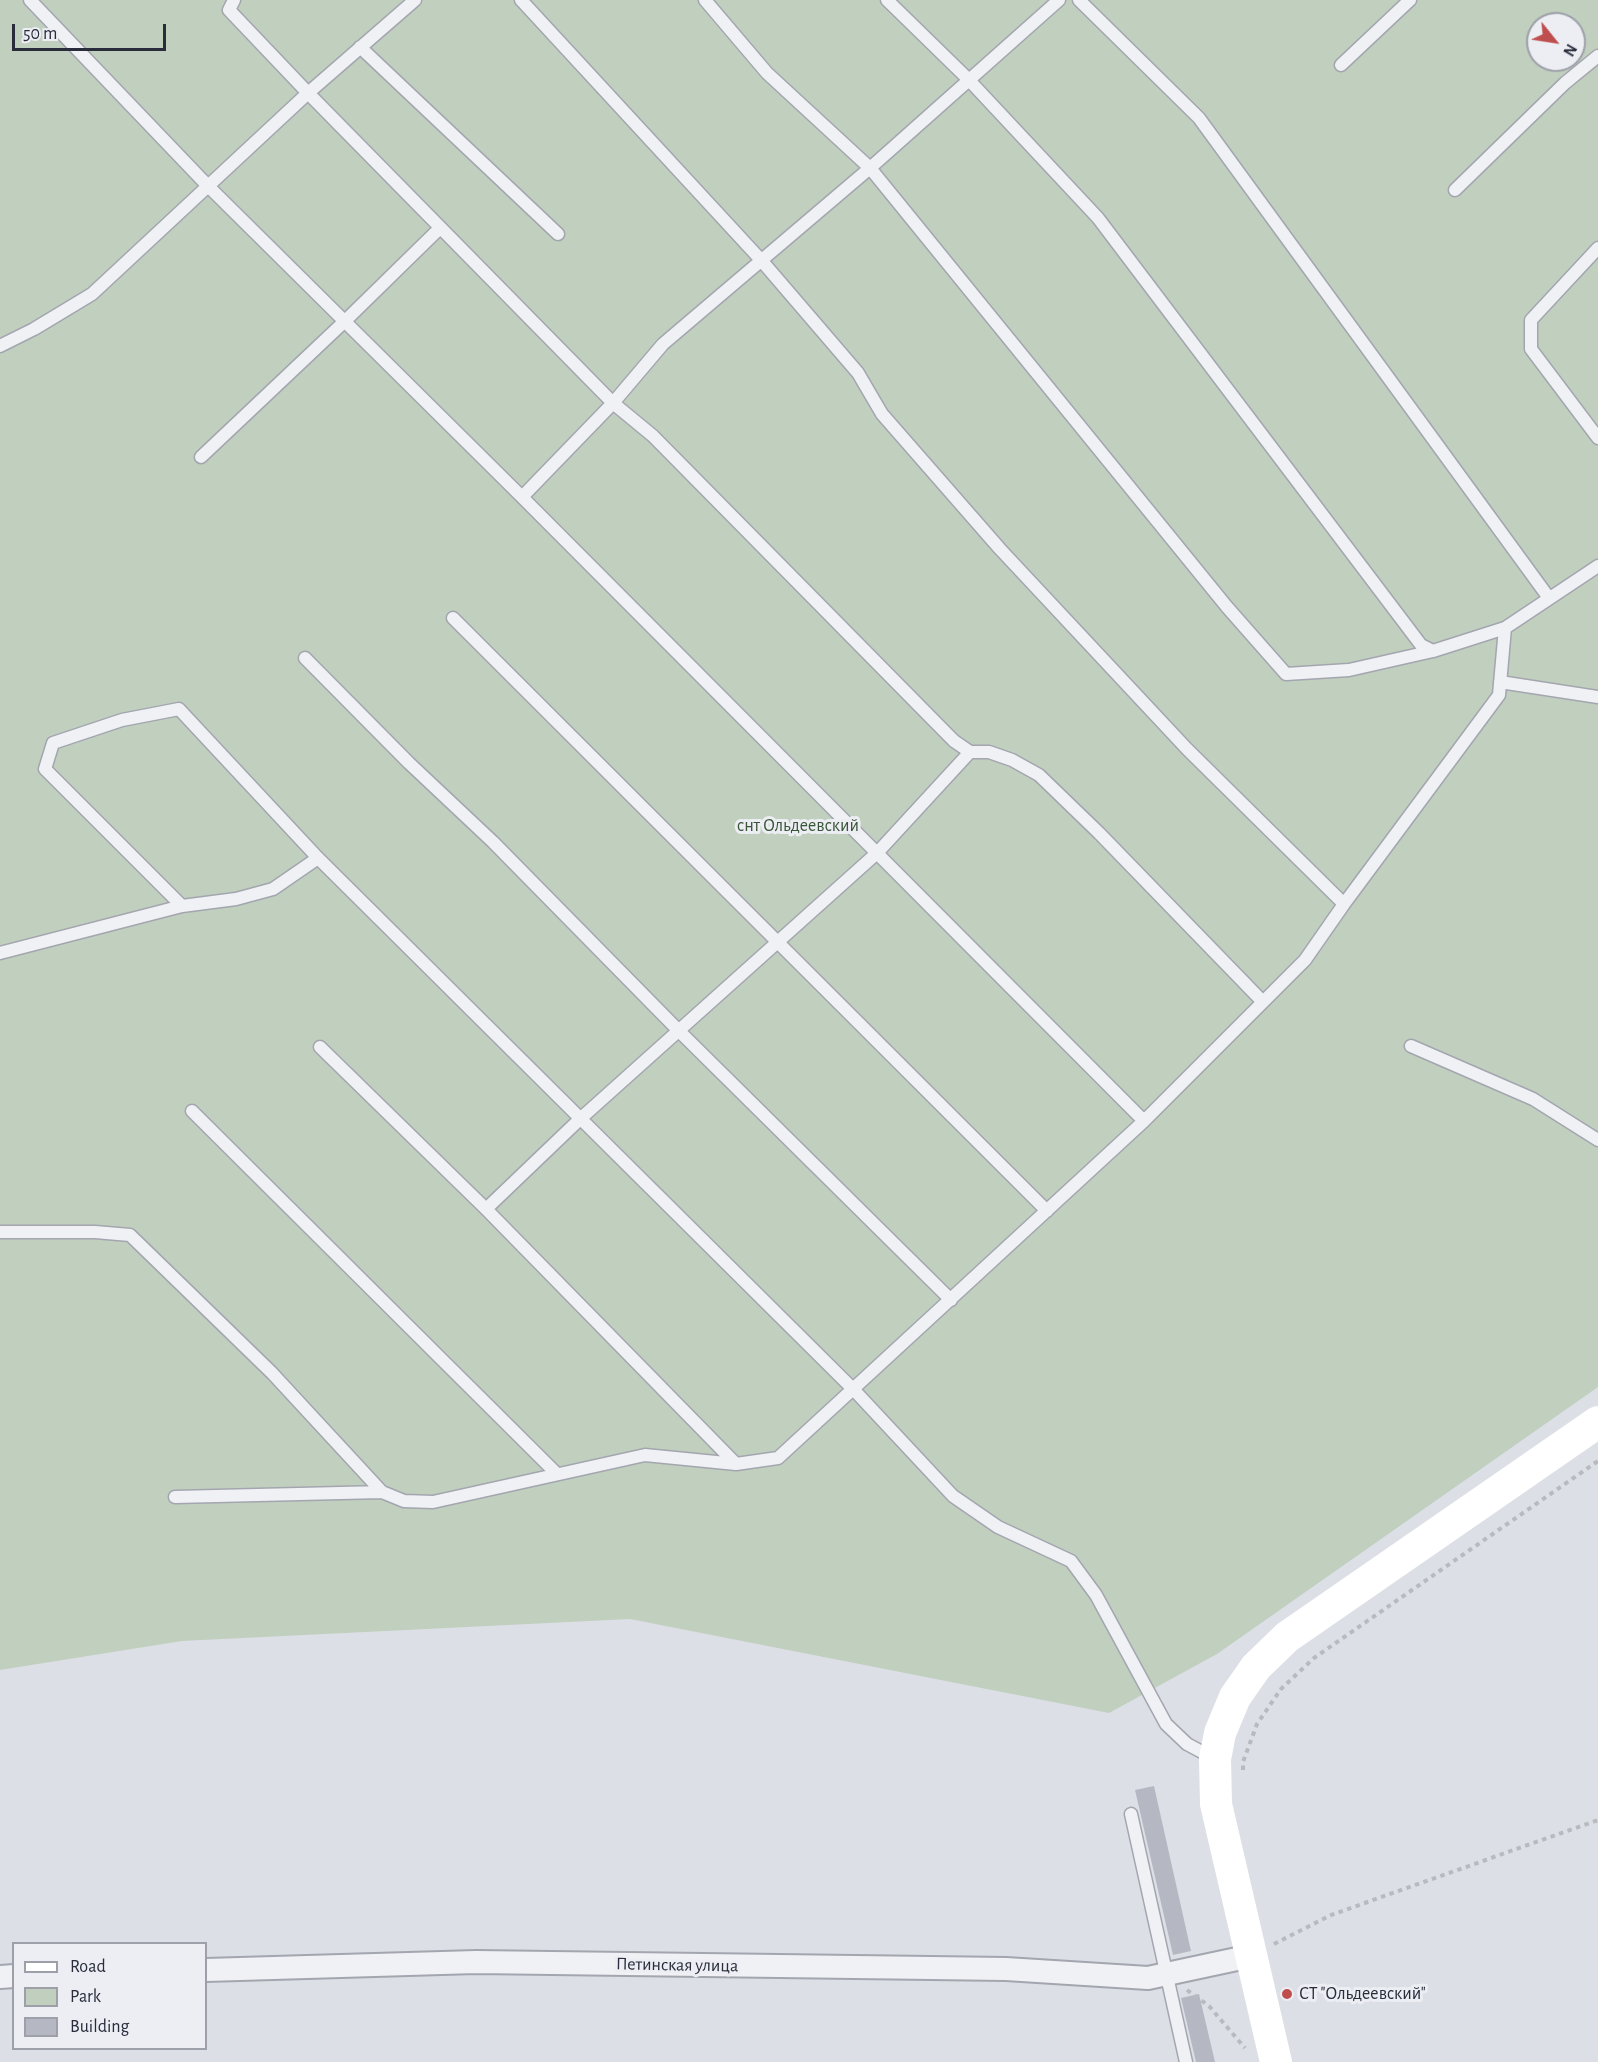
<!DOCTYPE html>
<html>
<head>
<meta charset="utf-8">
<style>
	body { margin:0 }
	#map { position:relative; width:1598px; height:2062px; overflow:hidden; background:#dddfe6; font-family:"Alegreya Sans",sans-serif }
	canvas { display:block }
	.legend { position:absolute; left:12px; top:1942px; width:195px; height:108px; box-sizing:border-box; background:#eceef3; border:2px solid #9ea0a9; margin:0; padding:8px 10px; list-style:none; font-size:18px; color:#282c3b }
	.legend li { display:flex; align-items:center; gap:12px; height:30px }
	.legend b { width:30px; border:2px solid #9ea0a9 }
	.north { position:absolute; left:1526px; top:12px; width:60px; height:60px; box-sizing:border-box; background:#eceef3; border:2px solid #9ea0a9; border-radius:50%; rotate:120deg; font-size:16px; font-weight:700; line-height:24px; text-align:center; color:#282c3b }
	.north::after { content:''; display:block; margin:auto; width:21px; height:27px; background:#bf4e4f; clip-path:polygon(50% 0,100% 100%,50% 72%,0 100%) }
	.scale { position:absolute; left:12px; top:24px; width:154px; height:27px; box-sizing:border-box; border:3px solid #282c3b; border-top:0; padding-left:8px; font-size:18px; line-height:21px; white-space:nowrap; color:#282c3b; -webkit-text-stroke:4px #eceef3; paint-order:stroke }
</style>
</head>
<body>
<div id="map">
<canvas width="1598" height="2062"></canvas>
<ul class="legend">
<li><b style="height:8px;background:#fff"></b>Road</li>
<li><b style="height:16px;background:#c1cfbf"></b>Park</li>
<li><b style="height:16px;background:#b5b8c2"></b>Building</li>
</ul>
<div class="north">N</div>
<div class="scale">50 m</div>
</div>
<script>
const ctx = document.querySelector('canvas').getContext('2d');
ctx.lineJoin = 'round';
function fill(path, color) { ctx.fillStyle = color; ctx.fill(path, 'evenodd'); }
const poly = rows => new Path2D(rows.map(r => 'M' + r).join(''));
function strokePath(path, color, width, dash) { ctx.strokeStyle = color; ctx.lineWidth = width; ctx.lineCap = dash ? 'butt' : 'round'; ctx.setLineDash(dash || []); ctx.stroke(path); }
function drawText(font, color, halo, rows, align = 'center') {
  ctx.font = font + ' "Alegreya Sans",sans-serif'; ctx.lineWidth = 6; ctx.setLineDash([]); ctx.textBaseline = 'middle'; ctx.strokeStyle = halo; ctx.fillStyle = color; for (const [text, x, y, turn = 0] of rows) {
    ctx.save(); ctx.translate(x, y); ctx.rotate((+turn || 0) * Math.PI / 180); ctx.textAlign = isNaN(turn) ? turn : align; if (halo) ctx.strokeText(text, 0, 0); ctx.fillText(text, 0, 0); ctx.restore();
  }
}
fill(poly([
	[0,0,1598,0,1598,1387,1217,1654,1109,1713,630,1619,182,1641,0,1670],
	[1538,24,1574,24,1574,60,1538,60]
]), '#c1cfbf');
fill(poly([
	[1154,1786,1191,1951,1173,1955,1135,1790],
	[1199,1994,1215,2062,1196,2062,1181,1998]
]), '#b5b8c2');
const lane = poly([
	[30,0,207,185,522,497,1144,1121],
	[234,0,229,10,308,93,613,403,653,436,954,741,970,752,989,752,1012,760,1039,775,1099,833,1262,1001],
	[521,0,761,260,858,373,882,414,1000,549,1187,749,1344,904],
	[705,0,767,73,870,168,1227,607,1286,674,1349,670,1433,651],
	[887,0,968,79,1098,218,1421,645,1433,651,1505,628],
	[1079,0,1199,118,1549,598],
	[360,47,558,234],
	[1341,65,1410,0],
	[1455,190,1565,83,1598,56],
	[1598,248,1531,320,1531,349,1598,438],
	[0,346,34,329,92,294,308,93,415,0],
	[201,457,345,321,440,228],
	[522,497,613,403,663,344,870,168,1059,0],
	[453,618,1047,1211],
	[305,658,409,763,493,842,679,1031,951,1300],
	[1500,682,1598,697],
	[318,858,273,889,236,899,182,906,45,769,53,743,122,720,179,709,318,858,854,1390,953,1496,998,1527,1071,1561,1096,1595,1166,1724,1187,1744,1215,1759],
	[0,953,182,906],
	[1411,1046,1533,1099,1598,1140],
	[320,1047,486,1209,736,1464],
	[192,1111,557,1474],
	[486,1209,580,1119,877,853,970,752],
	[0,1232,95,1232,130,1235,272,1373,382,1492,404,1501,433,1502,645,1455,736,1464,778,1458,1144,1121,1305,960,1344,904,1499,695,1505,628,1598,566],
	[175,1497,382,1492],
	[1131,1814,1186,2062]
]);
const street = poly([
	[206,1970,476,1962,1006,1969,1148,1978,1251,1956],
	[0,1977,14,1976]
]);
strokePath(lane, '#a3a6af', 15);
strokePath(street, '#a3a6af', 26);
strokePath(poly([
	[1243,1770,1243,1762,1257,1724,1281,1689,1314,1658,1598,1461],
	[1274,1944,1331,1915,1598,1820],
	[1187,1990,1209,2006,1245,2048]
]), '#b8bac0', 4, [4.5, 4.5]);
strokePath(lane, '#f0f1f4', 12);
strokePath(street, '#f0f1f4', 22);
strokePath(poly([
	[1276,2062,1216,1804,1215,1759,1220,1733,1235,1697,1256,1667,1287,1637,1598,1422]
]), '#fff', 32);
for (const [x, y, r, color] of [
	[1287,1994,6,"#bf4e4f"]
]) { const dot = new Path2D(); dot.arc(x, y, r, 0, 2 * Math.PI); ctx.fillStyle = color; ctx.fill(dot); strokePath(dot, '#eceef3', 2); }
drawText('18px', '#395537', '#eceef3', [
	["снт Ольдеевский",798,826]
]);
drawText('18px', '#282c3b', '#eceef3', [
	["Петинская улица",677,1965,1]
]);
drawText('18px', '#282c3b', '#eceef3', [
	["СТ \"Ольдеевский\"",1299,1994]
], 'left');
</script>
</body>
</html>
